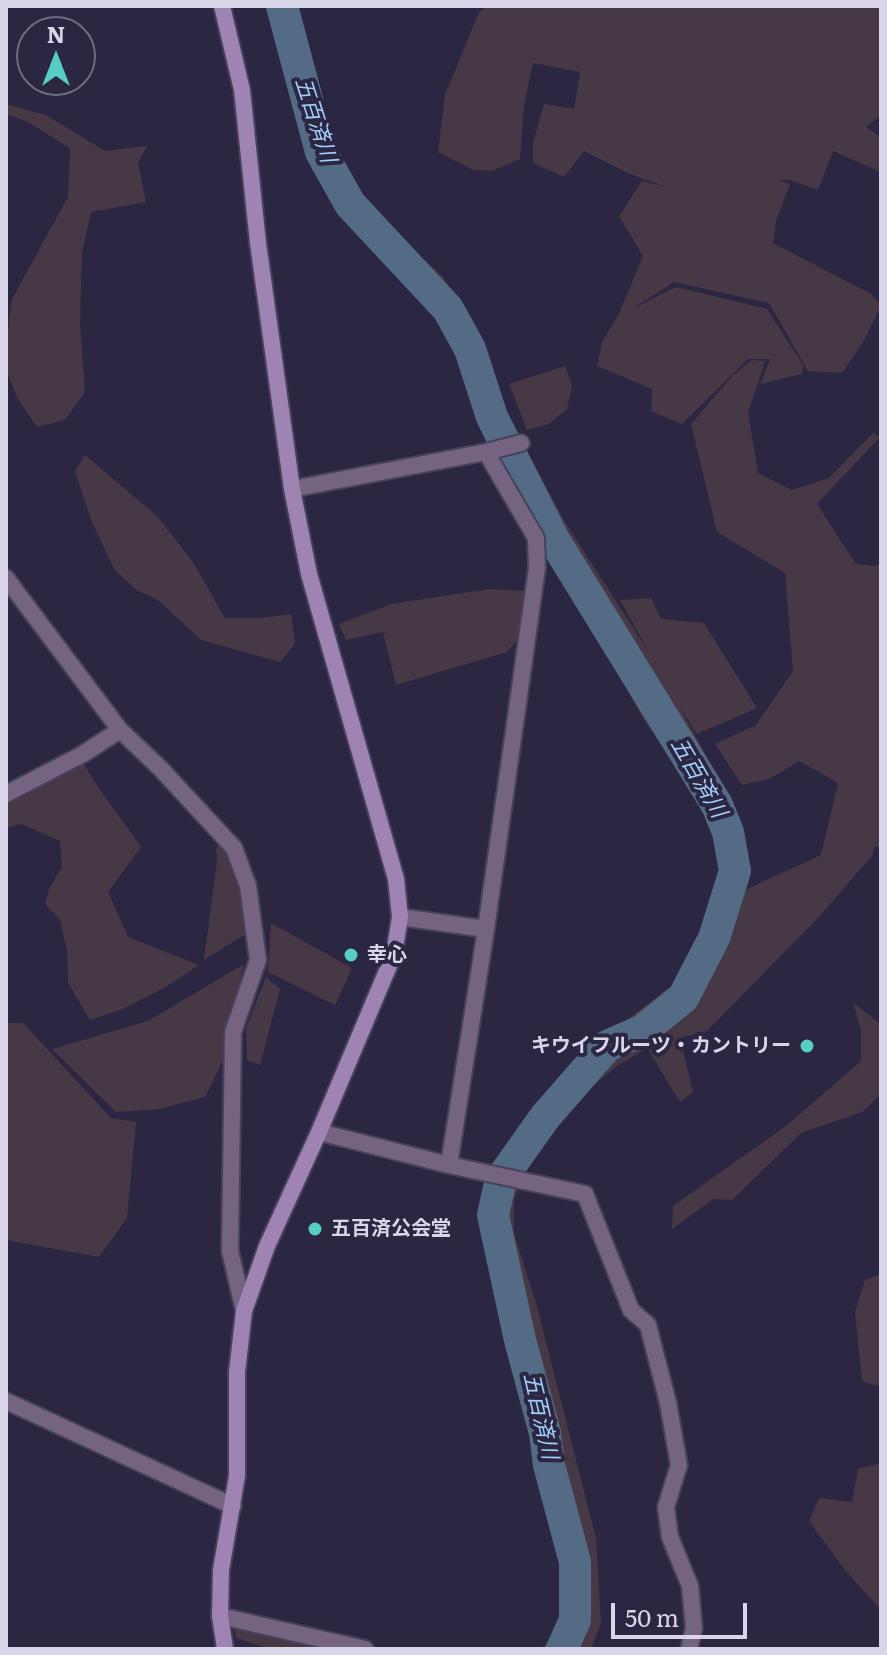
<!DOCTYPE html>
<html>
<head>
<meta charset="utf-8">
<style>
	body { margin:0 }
	#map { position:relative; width:887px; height:1655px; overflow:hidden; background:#2b2641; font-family:Literata,serif }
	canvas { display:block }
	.frame { position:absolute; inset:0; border:8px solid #d8d6e8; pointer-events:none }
	.north { position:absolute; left:16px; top:16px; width:80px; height:80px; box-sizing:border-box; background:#2b2641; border:2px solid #706c84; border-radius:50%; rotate:0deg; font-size:22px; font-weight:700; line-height:32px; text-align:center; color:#d8d6e8 }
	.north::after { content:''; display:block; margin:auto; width:28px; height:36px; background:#56cec3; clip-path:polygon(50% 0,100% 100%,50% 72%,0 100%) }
	.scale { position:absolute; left:611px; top:1603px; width:136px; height:36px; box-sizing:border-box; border:4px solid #d8d6e8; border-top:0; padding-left:10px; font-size:24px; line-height:28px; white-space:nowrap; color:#d8d6e8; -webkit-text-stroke:6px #2b2641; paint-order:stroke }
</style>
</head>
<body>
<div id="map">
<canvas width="887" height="1655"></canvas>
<div class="frame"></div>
<div class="north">N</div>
<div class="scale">50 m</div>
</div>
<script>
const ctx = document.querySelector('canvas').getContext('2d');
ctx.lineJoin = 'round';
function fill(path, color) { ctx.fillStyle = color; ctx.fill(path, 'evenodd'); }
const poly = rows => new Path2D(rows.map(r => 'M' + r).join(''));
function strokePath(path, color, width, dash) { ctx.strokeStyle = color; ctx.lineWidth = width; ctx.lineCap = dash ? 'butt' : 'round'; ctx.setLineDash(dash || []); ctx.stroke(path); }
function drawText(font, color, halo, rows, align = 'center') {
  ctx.font = font + ' Literata,"Noto Sans JP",serif'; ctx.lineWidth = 8; ctx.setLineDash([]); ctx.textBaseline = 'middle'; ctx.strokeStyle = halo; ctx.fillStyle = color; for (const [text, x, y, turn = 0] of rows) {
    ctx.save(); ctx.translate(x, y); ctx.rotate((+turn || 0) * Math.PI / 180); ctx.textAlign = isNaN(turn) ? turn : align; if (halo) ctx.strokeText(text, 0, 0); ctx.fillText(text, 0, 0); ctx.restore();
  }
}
fill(poly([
	[274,6,293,6,332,153,361,200,443,277,474,326,501,403,565,522,650,654,620,600,651,598,661,619,704,623,757,708,697,734,680,707,734,808,745,890,821,855,838,783,799,761,769,779,742,785,715,744,756,725,793,671,785,573,717,532,691,424,733,375,752,360,765,361,748,413,758,473,792,490,829,478,873,433,880,437,817,504,856,564,876,566,881,563,881,848,875,846,872,856,816,920,707,1031,680,1038,693,1092,680,1102,647,1048,617,1066,541,1128,514,1200,514,1233,536,1303,596,1538,601,1623,591,1649,542,1649,560,1623,561,1552,528,1421,488,1226,492,1186,503,1157,518,1134,585,1052,684,976,709,928,724,861,706,811,641,715,503,458,460,351,431,301,374,246,323,176,301,109],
	[487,6,881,6,881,115,866,127,881,137,881,172,833,151,818,190,790,180,777,180,790,184,776,221,773,243,871,294,881,305,864,341,842,373,808,371,769,303,674,282,632,309,676,287,767,309,803,365,802,374,760,384,770,359,748,359,682,424,651,411,652,389,597,366,602,342,618,316,643,256,619,216,642,181,664,186,630,174,584,151,564,177,533,163,533,143,544,104,574,109,580,72,533,63,524,105,520,159,492,171,474,170,438,152,445,95,479,12],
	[6,104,46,115,105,151,147,146,138,163,146,202,91,212,82,252,80,322,85,392,65,420,37,427,18,399,7,372,7,337,12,299,68,197,70,148,26,121,6,114],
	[565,366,572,385,567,409,549,424,527,430,509,384],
	[85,455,157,516,193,562,225,618,261,618,291,614,295,644,280,662,201,640,157,599,136,590,114,569,92,522,75,471],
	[489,589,526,591,518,639,507,652,396,685,383,632,346,640,339,624,391,604],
	[81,759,96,784,141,847,108,892,128,937,199,965,166,987,123,1009,90,1020,68,983,67,951,60,920,45,904,49,889,62,867,60,841,21,824,6,828,6,794],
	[222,843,234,866,247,933,204,960,217,861,216,848],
	[271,923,352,968,335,1005,268,972],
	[244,964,222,1062,205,1097,159,1109,116,1112,52,1049,148,1021],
	[266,977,280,989,260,1065,247,1060,246,1028],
	[853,1002,881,1025,881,1094,862,1112,801,1133,732,1200,713,1199,672,1229,673,1206,786,1126,861,1061,861,1030],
	[6,1023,23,1023,111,1118,136,1122,127,1218,99,1257,6,1240],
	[881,1274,881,1387,862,1381,855,1312,865,1280],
	[881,1463,881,1610,845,1570,809,1521,819,1498,852,1502,858,1469],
	[233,1623,341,1649,270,1649,236,1638]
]), '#473845');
strokePath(poly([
	[282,6,321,152,350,204,448,309,470,349,492,417,554,540,717,805,728,832,735,871,714,938,683,998,643,1030,607,1046,545,1117,501,1179,493,1215,520,1340,545,1433,549,1465,575,1562,575,1620,562,1649]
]), '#536b84', 32);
const street = poly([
	[292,489,486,452,521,443],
	[6,578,120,730,160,768,234,848,248,886,258,960,233,1032,230,1251,244,1311],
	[6,794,83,754,120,730],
	[400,917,486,929],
	[319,1132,449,1165,585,1194,631,1310,648,1325,668,1403,679,1465,666,1507,670,1537,690,1586,694,1628,689,1649],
	[449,1165,486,929,537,568,536,538,486,452],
	[6,1401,233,1506],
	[220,1616,365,1649]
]);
const secondary = poly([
	[222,6,242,90,258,243,292,489,309,574,396,879,400,917,394,954,319,1132,267,1246,244,1311,237,1372,237,1476,221,1570,220,1616,225,1649]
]);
strokePath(street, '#47425c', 20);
strokePath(secondary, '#47425c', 20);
strokePath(street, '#756481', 16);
strokePath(secondary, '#9f83b2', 16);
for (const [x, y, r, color] of [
	[351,955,8,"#56cec3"],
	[807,1046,8,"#56cec3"],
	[315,1229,8,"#56cec3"]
]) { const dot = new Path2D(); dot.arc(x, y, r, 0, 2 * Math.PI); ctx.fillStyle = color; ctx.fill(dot); strokePath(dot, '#2b2641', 3); }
drawText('bold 20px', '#d8d6e8', '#2b2641', [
	["幸心",367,955],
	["キウイフルーツ・カントリー",791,1046,"right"],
	["五百済公会堂",331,1229]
], 'left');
drawText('italic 22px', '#a1cdfa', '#2b2641', [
	["五百済川",315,120,72],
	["五百済川",698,778,60],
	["五百済川",540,1416,77]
]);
</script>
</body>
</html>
